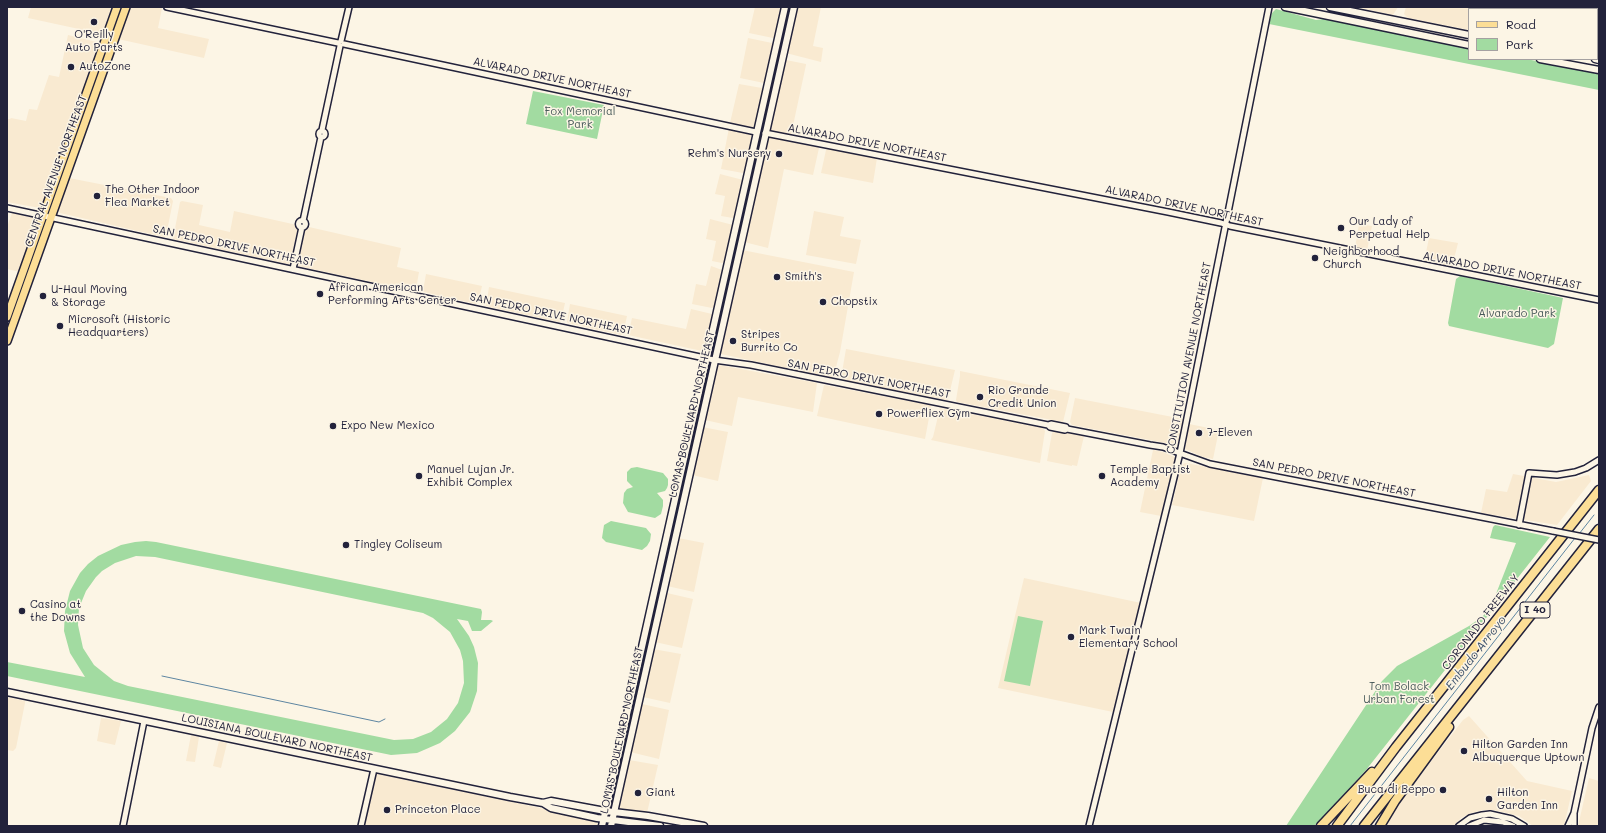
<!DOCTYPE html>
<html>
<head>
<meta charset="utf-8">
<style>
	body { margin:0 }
	#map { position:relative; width:1606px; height:833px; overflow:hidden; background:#fcf5e5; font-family:Mali,sans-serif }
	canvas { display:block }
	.frame { position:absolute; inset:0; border:8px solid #22223b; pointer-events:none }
	.legend { position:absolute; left:1468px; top:8px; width:130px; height:52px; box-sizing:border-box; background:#fcf5e5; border:1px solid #a5a1a1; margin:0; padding:5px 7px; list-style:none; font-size:12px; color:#22223b }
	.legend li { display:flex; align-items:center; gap:8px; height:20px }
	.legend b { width:20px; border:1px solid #a5a1a1 }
</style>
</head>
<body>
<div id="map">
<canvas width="1606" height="833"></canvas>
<div class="frame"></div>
<ul class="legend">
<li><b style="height:5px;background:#fcde96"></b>Road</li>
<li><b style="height:11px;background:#a2dba1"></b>Park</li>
</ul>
</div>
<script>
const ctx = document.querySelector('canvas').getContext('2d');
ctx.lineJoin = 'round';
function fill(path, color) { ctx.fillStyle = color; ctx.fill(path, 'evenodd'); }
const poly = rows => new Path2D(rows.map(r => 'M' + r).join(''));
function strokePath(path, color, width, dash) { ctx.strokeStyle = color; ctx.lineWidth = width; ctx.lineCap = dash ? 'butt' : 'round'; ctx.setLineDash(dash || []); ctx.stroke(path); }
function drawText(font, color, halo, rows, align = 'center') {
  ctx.font = font + ' Mali,sans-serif'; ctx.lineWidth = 3; ctx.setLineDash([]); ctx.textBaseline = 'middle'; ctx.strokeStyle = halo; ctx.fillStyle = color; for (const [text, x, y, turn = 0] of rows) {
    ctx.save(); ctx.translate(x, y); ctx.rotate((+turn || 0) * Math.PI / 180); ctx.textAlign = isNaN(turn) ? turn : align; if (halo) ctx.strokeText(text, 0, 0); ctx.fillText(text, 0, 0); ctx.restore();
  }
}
fill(poly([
	[31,7,112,7,102,34,28,18],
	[129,7,162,8,158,28,209,39,204,58,118,39],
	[755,7,782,7,775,37,773,38,749,33],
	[797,7,821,7,813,46,823,48,821,62,786,53],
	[1355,7,1398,7,1393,15],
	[1406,7,1472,7,1481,9,1469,9,1469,30,1408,18,1404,14],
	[68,35,97,42,100,46,44,204,40,208,7,202,7,119,10,119,11,118,26,121,29,109,37,110,49,75,59,77],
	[748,38,772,43,773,45,764,83,740,78],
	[786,60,806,64,806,65,791,135,770,131,769,129],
	[739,84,762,88,763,90,754,128,730,123],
	[729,128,752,134,745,172,743,173,721,169],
	[768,136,817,146,819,148,813,175,784,169,768,248,744,242],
	[829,148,877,158,873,183,821,173,826,150],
	[720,174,743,180,735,217,733,218,721,216,725,196,715,194],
	[69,178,171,198,173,201,166,236,164,237,60,213,58,208],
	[182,201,203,205,199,225,230,232,234,211,297,225,298,227,290,263,288,264,173,239,180,202],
	[814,211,844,217,840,236,861,240,856,264,806,255],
	[12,213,38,219,20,272,7,269,7,227],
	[710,219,733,225,725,262,722,263,712,261,716,241,706,239],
	[1359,224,1372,226,1367,251,1355,248],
	[309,227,401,248,397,267,419,272,416,289,414,291,298,266,305,229],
	[1429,238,1458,243,1452,267,1424,262],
	[742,250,854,272,840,352,833,378,721,354,720,352],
	[711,266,722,270,714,307,712,308,692,304,696,284,706,286],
	[426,274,482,286,478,303,476,304,424,292,423,291],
	[489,287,565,303,561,321,559,322,486,306],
	[570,304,627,316,623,334,621,335,568,323,567,322],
	[691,309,712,314,705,349,702,351,628,335,632,318,686,329],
	[846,349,955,370,948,399,947,400,843,380,841,378],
	[719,365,817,383,813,412,738,397,732,426,705,420,704,419,716,368],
	[960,371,1070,393,1063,422,957,402,956,400,960,376],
	[824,385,930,405,931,407,925,439,817,416],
	[1075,398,1183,419,1178,444,1176,445,1072,425,1070,422],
	[940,408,1043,428,1045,431,1040,463,931,440,933,437],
	[1189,424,1219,430,1213,459,1203,457,1185,449],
	[702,427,728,432,718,481,692,475],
	[1056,430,1084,436,1077,466,1072,465,1072,466,1047,461,1052,433],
	[1153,450,1163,452,1177,458,1163,515,1161,516,1140,512],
	[1186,463,1263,478,1254,521,1172,505,1181,468,1183,464],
	[1513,474,1556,482,1589,475,1591,481,1557,525,1481,513,1486,489,1507,492],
	[678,538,704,543,694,592,667,586],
	[1024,578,1141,603,1113,712,998,688],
	[667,593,693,599,682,648,655,642,665,594],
	[653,649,681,654,670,703,643,697],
	[7,697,25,701,25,703,16,748,13,751,7,750],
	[642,704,669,710,659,759,630,752,641,705],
	[1469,716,1527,781,1572,791,1564,826,1533,826,1519,816,1493,810,1483,810,1471,813,1461,818,1454,826,1385,826,1402,799,1436,755,1463,720],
	[101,718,121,721,115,745,97,741],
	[191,735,199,737,195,762,186,761],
	[219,741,227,743,221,768,213,766],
	[629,760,658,765,647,813,618,809],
	[377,774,536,807,597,822,599,826,364,826,375,777],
	[1589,778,1599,781,1599,826,1578,826]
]), '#f9ead1');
fill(poly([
	[1276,9,1316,20,1324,19,1469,48,1469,59,1526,59,1599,73,1599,90,1269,24,1272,13],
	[533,91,604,105,597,139,526,124],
	[1460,276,1563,298,1554,344,1548,348,1449,326,1448,323,1456,279],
	[637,467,663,473,668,479,668,485,667,488,665,491,657,493,663,500,663,506,661,514,655,518,628,512,623,503,624,493,627,489,633,487,627,481,627,472,631,468],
	[611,521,646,528,651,534,650,541,647,546,642,550,606,542,602,538,604,525],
	[1495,525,1550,537,1366,770,1345,793,1314,826,1286,826,1382,681,1397,666,1469,626,1483,616,1492,604,1516,543,1490,538,1493,527],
	[146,541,156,542,481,609,482,612,481,620,491,620,493,621,481,631,472,631,468,621,457,619,469,636,474,647,478,663,477,691,470,712,455,731,440,743,417,753,391,755,7,676,7,662,85,677,70,653,64,631,65,611,70,591,80,573,88,564,98,556,121,545,135,542],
	[136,556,155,557,423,613,433,618,450,632,460,650,463,661,464,683,458,703,447,719,431,732,413,739,394,740,128,686,114,681,94,665,83,648,78,625,79,608,86,591,96,577,102,571,115,563],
	[1018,616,1043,621,1030,686,1004,681]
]), '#a2dba1');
strokePath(poly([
	[1579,534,1594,515],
	[162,676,379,722,385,719],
	[1350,826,1575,538]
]), '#5d85a1', 1);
const tertiary = poly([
	[167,7,338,43],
	[341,41,349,7],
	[344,44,756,132],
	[322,130,340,46],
	'319 134a3 3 0 1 1 6 0a3 3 0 1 1-6 0Z',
	[765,133,1168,212,1221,223,1230,226,1599,300],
	[7,208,714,360,751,365,1048,425,1050,427,1065,430,1067,429,1150,445,1163,447,1210,464,1553,531],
	'298.5 224a3.5 3.5 0 1 1 7 0a3.5 3.5 0 1 1-7 0Z',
	[303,221,321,137],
	[293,269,302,227],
	[1048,425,1051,424,1066,427,1067,429],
	[1519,525,1529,473,1557,475,1575,472,1586,468,1599,460],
	[1574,814,1574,826],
	[123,826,144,721],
	[361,826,374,769],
	[1089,826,1180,453,1269,7],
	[1459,826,1470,818,1482,815,1490,814,1512,819,1524,826],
	[1469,826,1484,820,1503,822,1513,826],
	[1568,826,1574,813,1592,728,1599,707]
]);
const secondary = poly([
	[1285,7,1469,45],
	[1330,7,1469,35],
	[1540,59,1599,70],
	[1595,59,1599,60],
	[7,692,510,797,543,803,551,801,605,811,648,816,704,826],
	[543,803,551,808,597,818,660,826],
	[602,826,785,7],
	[611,826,794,7]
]);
const primary = poly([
	[7,317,117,7],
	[7,341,126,7]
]);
const motorway = poly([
	[1321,826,1372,772],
	[1337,826,1396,747,1599,490],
	[1364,826,1599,529],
	[1380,826,1395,801,1449,727]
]);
strokePath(tertiary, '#22223b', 8);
strokePath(secondary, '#22223b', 9);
strokePath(primary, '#22223b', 10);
strokePath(motorway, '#22223b', 11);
strokePath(tertiary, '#fcf5e5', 5);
strokePath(secondary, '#fcf5e5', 6);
strokePath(primary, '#fcde96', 7);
strokePath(motorway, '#fcde96', 8);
const tertiaryBridge = poly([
	[1553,531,1599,540]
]);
strokePath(tertiaryBridge, '#22223b', 8, []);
strokePath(tertiaryBridge, '#fcf5e5', 5);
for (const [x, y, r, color] of [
	[94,22,4,"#22223b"],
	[71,67,4,"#22223b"],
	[779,154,4,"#22223b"],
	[97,196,4,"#22223b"],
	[1341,228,4,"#22223b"],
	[1315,258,4,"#22223b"],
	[777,277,4,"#22223b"],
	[320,294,4,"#22223b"],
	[43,296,4,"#22223b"],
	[823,302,4,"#22223b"],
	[60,326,4,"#22223b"],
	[733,341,4,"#22223b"],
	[980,397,4,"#22223b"],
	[879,414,4,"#22223b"],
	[333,426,4,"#22223b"],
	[1199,433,4,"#22223b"],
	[419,476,4,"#22223b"],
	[1102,476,4,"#22223b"],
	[346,545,4,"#22223b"],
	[22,611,4,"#22223b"],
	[1071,637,4,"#22223b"],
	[1464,751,4,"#22223b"],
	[1443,790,4,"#22223b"],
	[638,793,4,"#22223b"],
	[1489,799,4,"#22223b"],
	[387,810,4,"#22223b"]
]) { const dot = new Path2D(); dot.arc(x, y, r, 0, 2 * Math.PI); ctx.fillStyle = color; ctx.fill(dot); strokePath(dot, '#fcf5e5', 1.5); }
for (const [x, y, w] of [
	[1535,610,30]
]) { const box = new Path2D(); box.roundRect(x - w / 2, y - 8, w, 16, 3); ctx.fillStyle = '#fcf5e5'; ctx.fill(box); strokePath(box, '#22223b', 1); }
drawText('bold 10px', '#22223b', null, [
	["I 40",1535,610]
]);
drawText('11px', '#22223b', '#fcf5e5', [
	["O'Reilly",94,35,"center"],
	["Auto Parts",94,48,"center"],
	["AutoZone",79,67],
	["Rehm's Nursery",771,154,"right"],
	["The Other Indoor",105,190],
	["Flea Market",105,203],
	["Our Lady of",1349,222],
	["Perpetual Help",1349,235],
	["Neighborhood",1323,252],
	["Church",1323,265],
	["Smith's",785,277],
	["African American",328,288],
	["Performing Arts Center",328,301],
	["U-Haul Moving",51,290],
	["& Storage",51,303],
	["Chopstix",831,302],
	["Microsoft (Historic",68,320],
	["Headquarters)",68,333],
	["Stripes",741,335],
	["Burrito Co",741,348],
	["Rio Grande",988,391],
	["Credit Union",988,404],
	["Powerfliex Gym",887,414],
	["Expo New Mexico",341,426],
	["7-Eleven",1207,433],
	["Manuel Lujan Jr.",427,470],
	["Exhibit Complex",427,483],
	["Temple Baptist",1110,470],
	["Academy",1110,483],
	["Tingley Coliseum",354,545],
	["Casino at",30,605],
	["the Downs",30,618],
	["Mark Twain",1079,631],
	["Elementary School",1079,644],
	["Hilton Garden Inn",1472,745],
	["Albuquerque Uptown",1472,758],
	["Buca di Beppo",1435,790,"right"],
	["Giant",646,793],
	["Hilton",1497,793],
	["Garden Inn",1497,806],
	["Princeton Place",395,810]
], 'left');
drawText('11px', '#22223b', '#fcf5e5', [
	["ALVARADO DRIVE NORTHEAST",552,78,12],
	["ALVARADO DRIVE NORTHEAST",867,143,11],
	["CENTRAL AVENUE NORTHEAST",56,171,-70],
	["ALVARADO DRIVE NORTHEAST",1184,206,12],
	["SAN PEDRO DRIVE NORTHEAST",234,246,12],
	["ALVARADO DRIVE NORTHEAST",1502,271,11],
	["SAN PEDRO DRIVE NORTHEAST",551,314,12],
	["CONSTITUTION AVENUE NORTHEAST",1189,358,-79],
	["SAN PEDRO DRIVE NORTHEAST",869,379,11],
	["LOMAS BOULEVARD NORTHEAST",692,414,-77],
	["SAN PEDRO DRIVE NORTHEAST",1334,478,11],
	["CORONADO FREEWAY",1481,622,-52],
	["LOMAS BOULEVARD NORTHEAST",622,730,-78],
	["LOUISIANA BOULEVARD NORTHEAST",277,738,12]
]);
drawText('11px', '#485a5a', '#fcf5e5', [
	["Fox Memorial",580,112],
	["Park",580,125],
	["Alvarado Park",1517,314],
	["Tom Bolack",1399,687],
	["Urban Forest",1399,700]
]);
drawText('italic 12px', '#3f546e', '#fcf5e5', [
	["Embudo Arroyo",1476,653,-52]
]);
</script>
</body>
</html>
